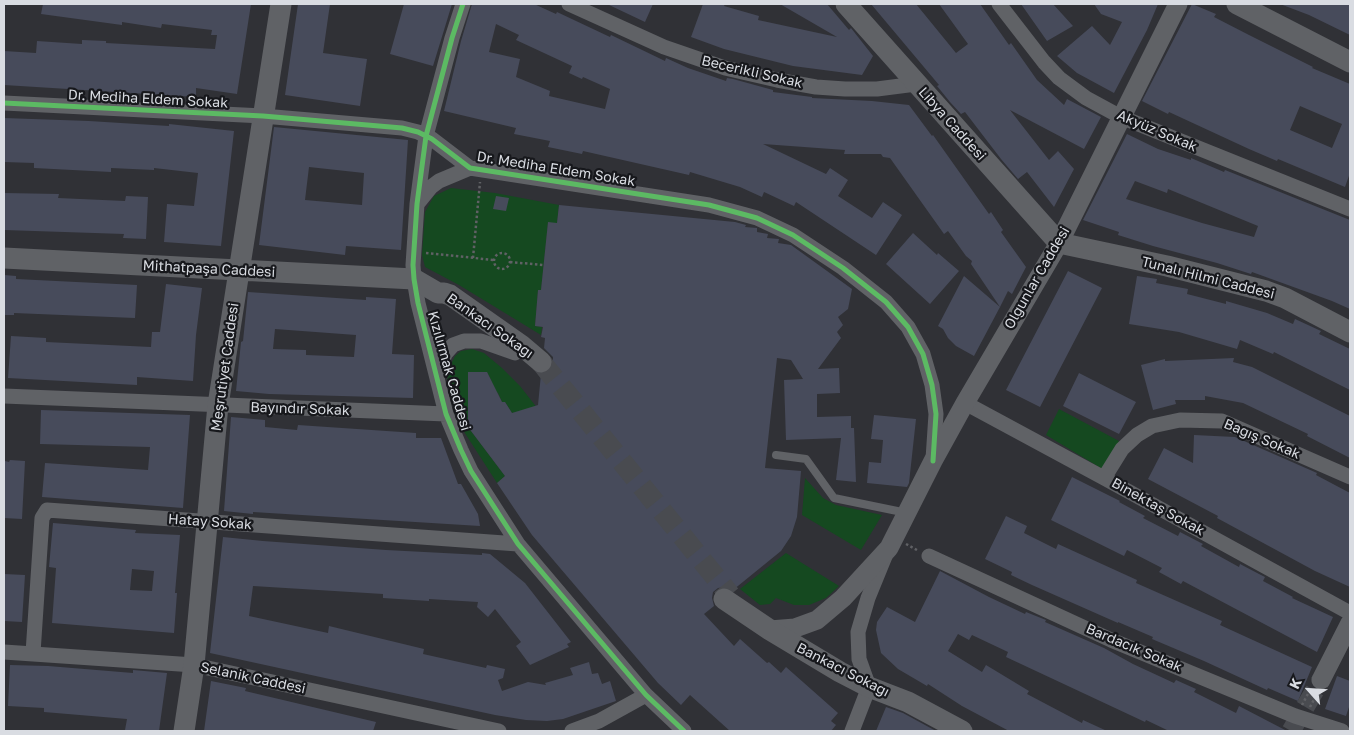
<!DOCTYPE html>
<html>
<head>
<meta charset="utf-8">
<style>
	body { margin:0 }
	#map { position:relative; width:1354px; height:735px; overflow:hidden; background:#303136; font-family:"Golos Text",sans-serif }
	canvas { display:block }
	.frame { position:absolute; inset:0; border:5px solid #d9dce2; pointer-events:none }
	.north { position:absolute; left:1284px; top:665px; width:50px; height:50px; -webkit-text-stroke:4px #17181c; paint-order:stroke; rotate:296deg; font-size:14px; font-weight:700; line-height:20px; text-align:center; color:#d9dce2 }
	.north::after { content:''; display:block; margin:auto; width:18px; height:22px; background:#d9dce2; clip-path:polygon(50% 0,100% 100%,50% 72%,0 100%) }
</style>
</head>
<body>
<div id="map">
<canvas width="1354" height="735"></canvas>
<div class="frame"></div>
<div class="north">K</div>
</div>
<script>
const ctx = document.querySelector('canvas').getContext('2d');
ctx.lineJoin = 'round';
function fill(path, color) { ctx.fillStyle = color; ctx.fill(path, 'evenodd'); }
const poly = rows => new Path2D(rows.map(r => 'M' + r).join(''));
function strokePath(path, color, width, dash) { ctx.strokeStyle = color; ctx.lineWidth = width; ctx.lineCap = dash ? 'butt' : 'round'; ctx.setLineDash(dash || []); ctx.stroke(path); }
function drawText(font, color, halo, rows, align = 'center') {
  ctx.font = font + ' "Golos Text",sans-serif'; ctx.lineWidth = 4.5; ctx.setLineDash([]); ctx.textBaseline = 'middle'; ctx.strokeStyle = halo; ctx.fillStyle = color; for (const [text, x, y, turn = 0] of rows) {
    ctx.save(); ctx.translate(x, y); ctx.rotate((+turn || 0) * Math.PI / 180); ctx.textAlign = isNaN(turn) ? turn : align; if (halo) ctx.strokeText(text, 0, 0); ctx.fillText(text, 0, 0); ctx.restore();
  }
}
fill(poly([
	[451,188,495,193,559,205,557,223,548,223,541,290,538,290,535,326,542,327,541,335,459,285,425,267,422,255,425,212,434,196],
	[472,349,484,353,502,368,520,386,538,409,512,413,505,402,502,402,498,393,492,390,492,382,487,372,468,373,468,427,505,476,497,483,461,427,447,380,451,364,455,356,461,351],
	[1059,409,1119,441,1104,470,1046,435],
	[805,478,823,498,836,505,882,515,861,550,802,515],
	[786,553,839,586,826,598,809,605,794,605,776,598,770,604,760,605,740,589]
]), '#154920');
fill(poly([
	[43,4,251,4,237,94,196,88,196,97,4,85,4,51,36,53,37,41,82,44,82,40,106,41,106,43,215,49,217,35,211,35,212,30,162,24,161,28,122,22,122,25,41,14],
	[298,4,330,4,323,53,367,59,360,106,285,95],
	[404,4,452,4,433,66,390,54],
	[472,4,534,4,556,14,557,12,610,37,611,35,665,61,666,58,688,68,726,81,727,78,733,79,773,90,773,92,812,97,812,98,872,101,909,105,932,136,933,135,989,214,991,212,1003,230,1001,232,1026,267,1012,294,1008,291,1000,307,971,264,972,261,966,256,948,231,944,234,890,158,883,157,881,154,844,154,845,150,763,144,826,174,830,168,848,180,838,196,872,218,883,202,902,215,876,255,796,202,794,206,764,192,762,197,740,187,690,172,689,175,583,151,582,154,548,147,550,141,514,134,516,128,444,111,461,41],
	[496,24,519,35,516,40,572,66,569,73,582,79,583,77,610,89,605,109,549,96,550,91,516,77,520,59,489,52],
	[607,4,653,4,645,22],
	[703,4,725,4,724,6,759,16,758,20,837,37,780,4,827,4,849,30,851,28,873,56,862,75,793,66,724,49,691,37],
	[871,4,916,4,956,53,968,44,939,4,980,4,1009,45,1011,43,1037,80,1064,105,1067,99,1101,117,1084,149,1010,110,1049,160,1058,151,1074,169,1054,207,1027,172,1018,179,1001,159,965,112,961,114,950,102,937,86,939,85],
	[1021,4,1053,4,1073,26,1047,41],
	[1094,4,1158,4,1147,30,1114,93,1077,73,1057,56,1092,26,1110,45,1122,22,1101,14],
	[1192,4,1216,14,1214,17,1249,35,1313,67,1312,68,1350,84,1350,173,1345,187,1278,159,1277,161,1249,149,1169,112,1168,114,1142,101],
	[1300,106,1342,124,1332,148,1290,130],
	[1280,4,1350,4,1350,35,1309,15],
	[4,118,89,121,169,126,169,124,234,131,221,246,164,242,167,204,194,206,198,173,154,168,154,170,111,168,111,172,34,168,34,163,4,162],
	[274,127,408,140,401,250,346,246,345,255,259,245],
	[309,167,364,173,362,205,305,200],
	[1127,134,1158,149,1191,160,1191,158,1224,172,1225,170,1350,220,1350,309,1332,301,1252,272,1251,274,1217,263,1153,246,1118,235,1119,232,1083,220],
	[1135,181,1167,193,1168,189,1258,226,1254,237,1202,223,1126,199],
	[4,193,59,194,58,198,125,201,126,196,148,197,146,239,123,238,124,234,4,230],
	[496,196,509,198,506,211,493,209],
	[559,205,735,222,746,225,745,227,757,228,757,232,768,234,767,238,779,239,778,243,791,245,852,289,848,309,838,317,843,325,837,332,841,338,818,369,839,368,840,393,817,394,817,417,851,416,851,428,854,428,856,482,836,480,841,438,786,440,784,380,803,379,791,360,777,358,765,468,801,471,797,517,791,536,781,551,733,590,725,587,718,588,713,592,712,598,714,606,704,614,734,646,740,639,767,663,769,662,781,673,786,667,838,713,831,721,836,725,831,731,730,731,690,695,681,705,658,683,532,535,497,483,505,476,468,427,468,372,487,372,502,402,505,402,512,413,538,405,541,374,550,370,553,364,553,357,544,348,545,338,541,337,543,327,535,326,538,290,541,290,548,222,557,223],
	[913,233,937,255,938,253,959,271,930,304,886,264],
	[1068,271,1102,288,1040,407,1006,390],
	[4,275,16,276,16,279,137,285,135,318,14,313,14,315,4,315],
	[964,276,1000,307,974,356,956,346,948,338,943,329,938,326],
	[1137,276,1157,279,1156,283,1188,289,1187,294,1226,304,1226,301,1267,313,1293,324,1295,319,1321,331,1319,334,1350,349,1350,390,1274,352,1273,354,1240,340,1237,349,1179,332,1129,324],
	[166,284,202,288,196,335,193,381,137,377,137,385,8,378,11,336,46,338,46,342,151,347,152,332,160,332],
	[248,292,366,300,366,297,396,299,392,354,414,355,413,398,269,394,236,391,241,342,243,341],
	[275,329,356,335,354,357,306,355,306,350,273,349],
	[1234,358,1233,362,1252,367,1350,416,1350,458,1307,436,1308,434,1243,403,1205,396,1205,400,1175,400,1176,404,1153,410,1141,365,1165,359,1165,361],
	[1079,373,1136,402,1119,434,1063,406],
	[41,410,190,415,183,508,42,497,45,463,148,470,150,447,40,444],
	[874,415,916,419,909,483,907,487,867,483,869,462,881,463,883,440,871,439],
	[231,417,265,420,265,427,297,430,298,425,416,433,416,438,441,438,458,484,461,484,478,514,480,526,253,512,253,514,224,511],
	[1194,435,1235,437,1317,473,1316,475,1350,493,1350,587,1315,571,1217,518,1218,516,1148,479,1164,448,1193,463],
	[10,460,25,461,22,519,4,518,4,466,5,461,9,462],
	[1072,477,1120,501,1119,502,1145,516,1143,518,1178,536,1180,532,1203,544,1201,546,1239,567,1240,564,1259,574,1265,577,1263,581,1293,597,1292,598,1333,617,1317,652,1183,581,1181,584,1159,572,1162,568,1127,550,1124,556,1051,520],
	[1006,516,1027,526,1024,533,1056,549,1058,544,1137,580,1136,583,1222,621,1220,625,1312,667,1298,701,1268,688,1267,690,1204,661,1152,639,1153,637,1118,622,1118,623,1032,585,1011,575,1012,572,985,559],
	[53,523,136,530,135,533,180,535,175,593,177,593,174,633,52,623,56,568,49,567],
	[132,569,154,571,152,591,130,590],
	[223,537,263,541,386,550,482,555,482,553,490,554,525,583,571,642,567,644,569,647,530,665,516,646,521,642,495,609,488,617,477,607,478,602,429,599,429,601,383,598,383,594,253,586,249,616,328,633,329,626,424,649,423,654,486,668,487,665,505,669,503,678,498,680,502,691,528,682,546,685,545,683,573,675,570,668,589,662,592,674,598,673,602,684,610,681,616,701,563,719,547,721,526,720,495,715,210,653],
	[940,571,989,597,1025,614,1026,612,1046,620,1045,622,1104,648,1133,664,1174,683,1176,680,1196,689,1194,692,1236,713,1239,706,1287,731,1169,731,1146,720,1145,722,1006,657,1008,652,972,635,969,640,958,634,948,651,982,672,986,665,1029,691,1027,694,1082,723,1083,720,1107,731,1009,731,962,706,928,684,927,686,898,669,881,653,876,630,877,622,887,607,915,622],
	[4,574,25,575,22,622,4,621],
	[10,665,48,666,133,673,133,670,167,673,159,731,125,730,127,719,44,712,44,708,8,706],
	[1337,676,1350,681,1350,704,1346,716,1325,709],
	[211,681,246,688,245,691,376,722,373,731,204,731],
	[886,707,903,713,936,731,876,731]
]), '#474b5b');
strokePath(poly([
	[1291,731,1321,680]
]), '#494b50', 19, [19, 9]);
strokePath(poly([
	[541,362,730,595]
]), '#494b50', 21, [21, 11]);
strokePath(poly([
	'494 261a8 8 0 1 1 16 0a8 8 0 1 1-16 0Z',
	[426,253,494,260],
	[473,258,480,182],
	[510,262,543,265],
	[906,544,917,550],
	[1302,705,1310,690],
	[1310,707,1317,694]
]), '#606165', 2.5, [2.5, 2.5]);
strokePath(poly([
	[776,455,806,459,834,498,907,513]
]), '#606266', 8);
strokePath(poly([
	[463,4,452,38,426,136,417,204,413,265,414,279,418,303,446,414,461,450,471,471,518,544,646,695,684,731],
	[569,4,664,47,725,68,777,80,816,87,845,89,877,89,916,84],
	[999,4,1044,62,1059,78,1086,98,1121,117,1350,209],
	[4,103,263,116,402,128,418,132,432,139,470,168,709,205,757,218,793,235,843,268,886,302,908,327,923,354,932,385,936,414,933,459],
	[418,203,431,187,439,181,470,168],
	[438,376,445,354,453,345,464,341,481,341,515,353],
	[4,396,446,414],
	[965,403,1104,478,1350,613],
	[1104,478,1122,449,1137,435,1152,426,1180,420,1222,421,1350,477],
	[929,556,1111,640,1295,716,1342,731],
	[4,652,194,665,499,731],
	[33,653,42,518,47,510,518,544],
	[572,731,599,721,646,695],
	[852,731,869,687,859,659,858,632,868,598,886,554]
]), '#606266', 15);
strokePath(poly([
	[770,630,795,628,817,620,843,598,889,548,933,461,965,403,1059,243,1178,4],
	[1321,680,1350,623]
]), '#606266', 19);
strokePath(poly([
	[846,4,1059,243,1167,266,1266,291,1285,298,1350,332],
	[1237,4,1350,62],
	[4,258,414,279,438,293,444,293,450,295,521,345,541,362],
	[724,599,770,630,840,672,869,687,908,702,962,731],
	[184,731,194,665,218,405,281,4]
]), '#606266', 21);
strokePath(poly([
	[463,4,452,38,426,136,417,204,413,265,414,279,418,303,446,414,461,450,471,471,518,544,646,695,684,731],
	[4,103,263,116,402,128,418,132,432,139,470,168,709,205,757,218,793,235,843,268,886,302,908,327,923,354,932,385,936,414,933,461]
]), '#5cba63', 5);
drawText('14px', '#d9dce2', '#17181c', [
	["Becerikli Sokak",752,72,13],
	["Dr. Mediha Eldem Sokak",148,99,3],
	["Libya Caddesi",952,124,48],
	["Akyüz Sokak",1157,131,23],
	["Dr. Mediha Eldem Sokak",556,169,9],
	["Mithatpaşa Caddesi",209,269,3],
	["Olgunlar Caddesi",1037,278,-60],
	["Tunalı Hilmi Caddesi",1208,278,14],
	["Bankacı Sokağı",490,326,35],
	["Meşrutiyet Caddesi",225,367,-82],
	["Kızılırmak Caddesi",449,371,74],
	["Bayındır Sokak",300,409,2],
	["Bağış Sokak",1262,439,23],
	["Binektaş Sokak",1158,507,29],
	["Hatay Sokak",210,522,4],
	["Bardacık Sokak",1134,648,23],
	["Bankacı Sokağı",843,670,27],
	["Selanik Caddesi",253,678,12]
]);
</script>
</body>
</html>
